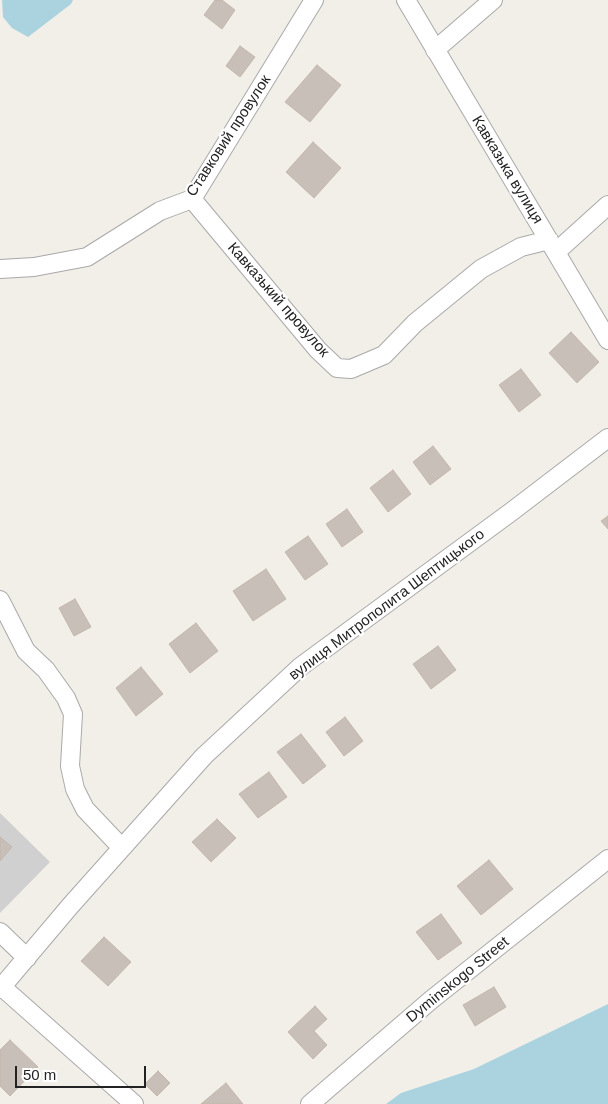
<!DOCTYPE html>
<html>
<head>
<meta charset="utf-8">
<style>
	body { margin:0 }
	#map { position:relative; width:608px; height:1104px; overflow:hidden; background:#f2efe9; font-family:Arial,sans-serif }
	canvas { display:block }
	.scale { position:absolute; left:15px; top:1066px; width:131px; height:22px; box-sizing:border-box; border:2px solid #222; border-top:0; padding-left:6px; font-size:15px; line-height:18px; white-space:nowrap; color:#222; -webkit-text-stroke:4px #fff; paint-order:stroke }
</style>
</head>
<body>
<div id="map">
<canvas width="608" height="1104"></canvas>
<div class="scale">50 m</div>
</div>
<script>
const ctx = document.querySelector('canvas').getContext('2d');
ctx.lineJoin = 'round';
function fill(path, color) { ctx.fillStyle = color; ctx.fill(path, 'evenodd'); }
const poly = rows => new Path2D(rows.map(r => 'M' + r).join(''));
function strokePath(path, color, width, dash) { ctx.strokeStyle = color; ctx.lineWidth = width; ctx.lineCap = dash ? 'butt' : 'round'; ctx.setLineDash(dash || []); ctx.stroke(path); }
function drawText(font, color, halo, rows, align = 'center') {
  ctx.font = font + ' Arial,sans-serif'; ctx.lineWidth = 4.5; ctx.setLineDash([]); ctx.textBaseline = 'middle'; ctx.strokeStyle = halo; ctx.fillStyle = color; for (const [text, x, y, turn = 0] of rows) {
    ctx.save(); ctx.translate(x, y); ctx.rotate((+turn || 0) * Math.PI / 180); ctx.textAlign = isNaN(turn) ? turn : align; if (halo) ctx.strokeText(text, 0, 0); ctx.fillText(text, 0, 0); ctx.restore();
  }
}
fill(poly([
	[0,813,50,862,0,913]
]), '#d0d0d0');
fill(poly([
	[2,0,73,0,71,4,28,37,12,28,3,17],
	[608,1004,608,1104,386,1104,401,1093,474,1069]
]), '#aad3df');
const building = poly([
	[215,0,222,0,235,10,222,29,204,15,215,0],
	[240,46,255,57,240,77,226,66,240,46],
	[317,65,341,85,310,122,285,102,317,65],
	[313,142,341,168,314,198,286,172,313,142],
	[571,332,599,362,577,383,549,353,571,332],
	[521,369,541,395,519,412,499,385,521,369],
	[433,446,451,469,430,485,413,462,433,446],
	[393,470,411,494,388,512,370,488,393,470],
	[347,509,363,532,342,547,326,524,347,509],
	[608,516,608,529,601,521,608,516],
	[308,536,328,564,305,580,285,552,308,536],
	[266,569,286,599,253,621,233,591,266,569],
	[75,599,91,627,74,636,59,608,75,599],
	[196,623,218,651,190,673,169,644,196,623],
	[438,646,456,670,431,689,413,664,438,646],
	[141,667,163,694,136,716,116,688,141,667],
	[345,717,363,741,344,756,326,732,345,717],
	[301,734,326,766,303,784,277,752,301,734],
	[269,772,287,797,258,818,239,794,269,772],
	[217,819,236,838,211,862,192,842,217,819],
	[0,837,12,847,0,861,0,837],
	[489,860,513,889,481,915,457,886,489,860],
	[441,914,462,943,438,960,416,932,441,914],
	[104,937,131,962,108,986,81,961,104,937],
	[494,987,506,1007,475,1026,463,1005,494,987],
	[315,1006,327,1019,314,1031,327,1045,313,1059,288,1032,315,1006],
	[10,1040,38,1067,10,1096,0,1086,0,1050,10,1040],
	[158,1071,170,1083,157,1096,145,1084,158,1071],
	[226,1083,243,1104,201,1104,226,1083]
]);
fill(building, '#c7bfb8');
strokePath(building, '#c4b6ab', 1);
const minor = poly([
	[406,0,608,340],
	[435,50,493,0],
	[192,199,318,350,337,368,351,369,384,355,415,323,481,269,521,247,549,240],
	[556,252,608,205],
	[0,269,34,267,87,257,160,211,192,199,314,0],
	[0,600,26,651,46,670,66,698,73,714,70,766,75,789,85,809,122,848],
	[0,932,27,958],
	[2,987,134,1104],
	[0,989,71,905,204,756,300,667,511,512,608,438],
	[310,1104,431,1000,608,859]
]);
strokePath(minor, '#a9a9a9', 20);
strokePath(minor, '#fff', 18);
drawText('15px', '#222', '#fff', [
	["Ставковий провулок",229,136,-57],
	["Кавказька вулиця",507,170,59],
	["Кавказький провулок",278,300,49],
	["вулиця Митрополита Шептицького",387,605,-37],
	["Dyminskogo Street",458,980,-39]
]);
</script>
</body>
</html>
